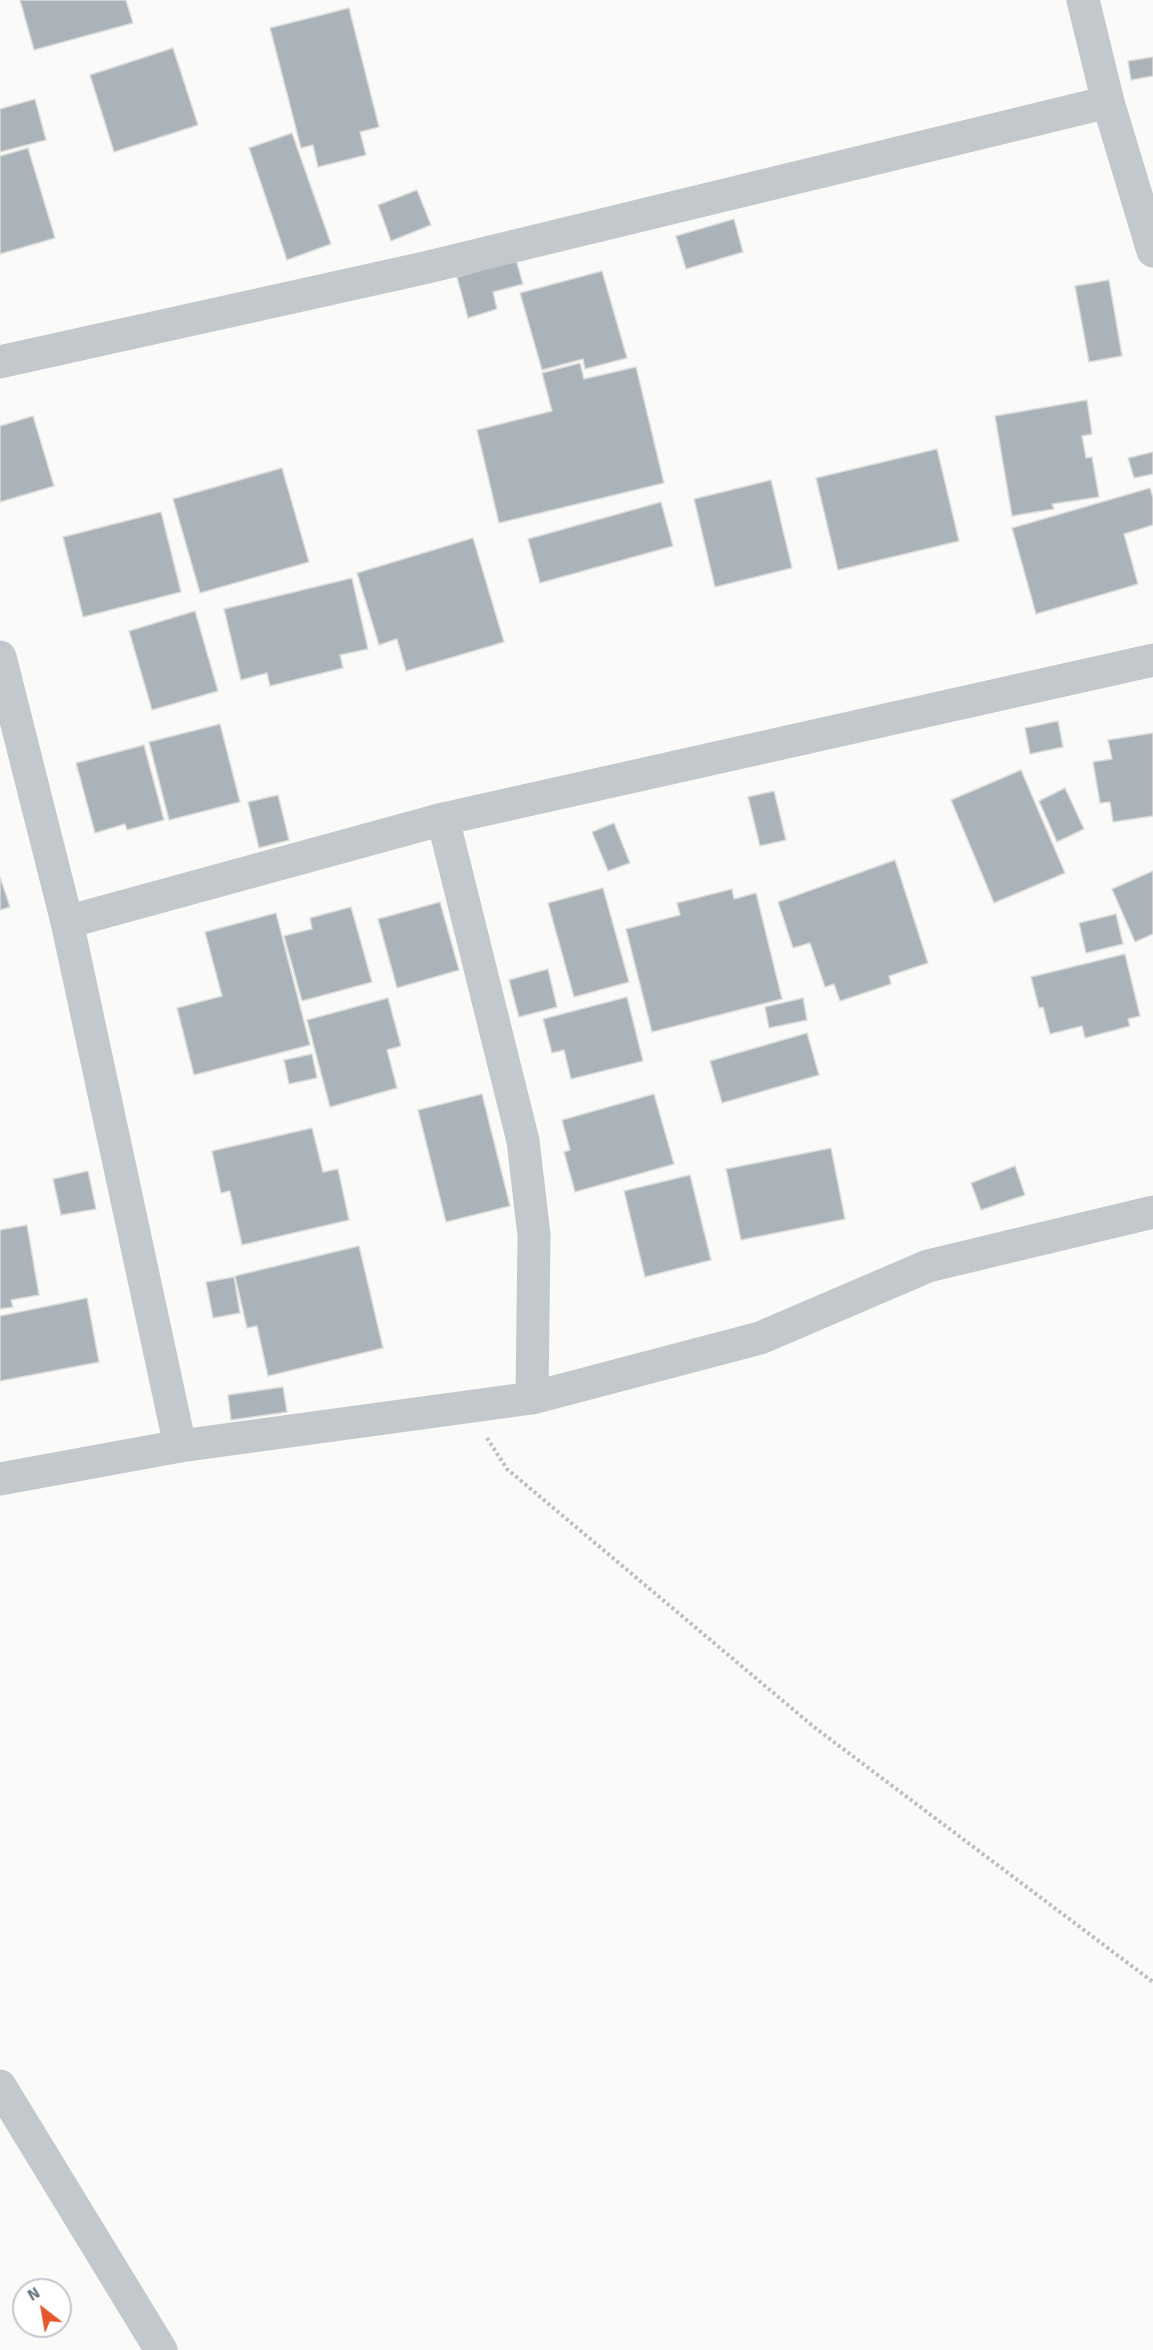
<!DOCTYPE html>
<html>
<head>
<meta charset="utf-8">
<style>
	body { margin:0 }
	#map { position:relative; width:1153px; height:2350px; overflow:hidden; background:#fafaf8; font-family:Signika,sans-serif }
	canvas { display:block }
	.north { position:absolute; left:12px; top:2278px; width:60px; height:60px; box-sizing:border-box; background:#fff; border:2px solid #c1c8cd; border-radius:50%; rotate:329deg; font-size:16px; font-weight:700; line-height:24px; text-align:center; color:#657683 }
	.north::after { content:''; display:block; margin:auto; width:21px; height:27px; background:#e4572e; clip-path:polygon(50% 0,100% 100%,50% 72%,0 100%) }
</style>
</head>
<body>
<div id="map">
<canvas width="1153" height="2350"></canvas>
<div class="north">N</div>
</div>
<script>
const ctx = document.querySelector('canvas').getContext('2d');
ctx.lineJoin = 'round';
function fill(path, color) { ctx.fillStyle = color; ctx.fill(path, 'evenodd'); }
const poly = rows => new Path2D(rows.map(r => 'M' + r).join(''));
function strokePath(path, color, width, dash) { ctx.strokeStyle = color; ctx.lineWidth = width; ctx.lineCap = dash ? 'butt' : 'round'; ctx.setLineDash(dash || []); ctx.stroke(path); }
const building = poly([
	[20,0,126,0,133,23,34,50,20,0],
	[349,8,379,127,360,132,366,155,318,167,313,145,301,148,270,28,349,8],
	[173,48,198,125,114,152,90,75,173,48],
	[1153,57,1153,76,1131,80,1128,61,1153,57],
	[35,99,46,140,0,152,0,109,35,99],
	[292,133,331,244,287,260,249,148,292,133],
	[28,148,55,238,0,254,0,156,28,148],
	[417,190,431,225,391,241,378,205,417,190],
	[734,219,743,252,686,269,676,236,734,219],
	[516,260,523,284,493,292,497,309,468,318,457,277,516,260],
	[602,271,627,358,585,369,583,359,542,370,520,293,602,271],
	[1109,280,1122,356,1089,362,1075,286,1109,280],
	[580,363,584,379,636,367,664,483,499,523,477,430,552,411,542,373,580,363],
	[1087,400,1092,434,1082,436,1086,458,1092,457,1099,497,1052,504,1054,509,1012,516,995,416,1087,400],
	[33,416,54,486,0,502,0,426,33,416],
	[937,449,959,541,838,570,816,478,937,449],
	[1153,452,1153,474,1134,478,1128,458,1153,452],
	[282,468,309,562,200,593,173,499,282,468],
	[771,480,792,568,715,587,694,499,771,480],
	[1150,488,1153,498,1153,525,1124,534,1138,584,1036,614,1012,528,1150,488],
	[661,502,673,546,540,583,528,539,661,502],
	[161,512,181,592,83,617,63,537,161,512],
	[473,538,504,642,406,671,397,639,379,645,357,573,473,538],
	[352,578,368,649,340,655,343,668,270,686,267,673,241,680,224,609,352,578],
	[195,611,218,691,152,710,129,631,195,611],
	[1058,721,1063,747,1030,754,1025,728,1058,721],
	[220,724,240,802,169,820,149,742,220,724],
	[1153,733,1153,816,1113,822,1110,802,1100,803,1093,762,1112,759,1108,740,1153,733],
	[144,745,164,820,127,830,125,824,95,833,76,763,144,745],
	[1021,770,1065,873,994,903,951,800,1021,770],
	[1065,788,1084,829,1057,842,1039,801,1065,788],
	[774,791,786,840,760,846,748,797,774,791],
	[278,795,289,840,259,848,248,802,278,795],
	[614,823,630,863,608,871,592,832,614,823],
	[895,860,928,963,889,976,891,984,840,1001,834,984,825,987,810,943,793,948,778,902,895,860],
	[1153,871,1153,934,1135,942,1112,889,1153,871],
	[0,877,10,907,0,910,0,877],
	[603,888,629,982,574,997,548,903,603,888],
	[732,889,734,899,756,893,782,999,652,1032,626,929,680,915,677,903,732,889],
	[440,902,459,970,397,988,378,919,440,902],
	[351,907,372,982,302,1001,284,936,312,929,310,918,351,907],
	[276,913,310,1045,194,1075,177,1008,222,996,205,932,276,913],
	[1116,914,1123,944,1086,953,1079,923,1116,914],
	[1125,954,1140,1016,1128,1019,1130,1026,1085,1038,1082,1026,1050,1034,1043,1007,1039,1008,1031,977,1125,954],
	[548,969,557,1007,519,1017,509,980,548,969],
	[627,997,643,1061,571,1079,564,1050,552,1053,543,1019,627,997],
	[388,998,401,1046,387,1050,397,1088,330,1107,307,1020,388,998],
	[803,998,807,1020,769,1028,765,1007,803,998],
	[807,1033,819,1075,722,1103,710,1061,807,1033],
	[312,1054,317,1078,289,1084,284,1060,312,1054],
	[482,1094,510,1206,446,1222,418,1110,482,1094],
	[654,1094,674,1164,575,1192,564,1152,570,1150,562,1120,654,1094],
	[312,1128,323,1172,338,1169,349,1220,242,1245,230,1191,221,1193,212,1151,312,1128],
	[831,1148,845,1219,741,1240,726,1169,831,1148],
	[1015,1166,1025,1195,981,1210,971,1183,1015,1166],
	[88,1171,96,1209,61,1215,53,1179,88,1171],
	[690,1175,711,1260,645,1277,624,1191,690,1175],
	[27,1225,39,1295,11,1300,13,1307,0,1309,0,1230,27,1225],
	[359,1246,383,1348,268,1376,257,1326,247,1328,235,1276,359,1246],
	[234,1277,240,1313,213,1318,206,1282,234,1277],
	[87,1298,99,1362,0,1381,0,1316,87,1298],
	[283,1387,287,1412,231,1420,228,1395,283,1387]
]);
fill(building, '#aab3b9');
strokePath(building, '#dcdcda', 1.5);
strokePath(poly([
	[487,1438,507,1469,814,1727,1153,1982]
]), '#bbbfc2', 4, [3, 3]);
strokePath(poly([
	[1083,0,1108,102,1153,251],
	[0,362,424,268,1108,102],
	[0,657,67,922,180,1446],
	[443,819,523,1141,534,1235,532,1398],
	[67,922,443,819,1153,660],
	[0,1479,180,1446,532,1398,760,1338,928,1266,1153,1212],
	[0,2086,161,2350]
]), '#c3c8cc', 33);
</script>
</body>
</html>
